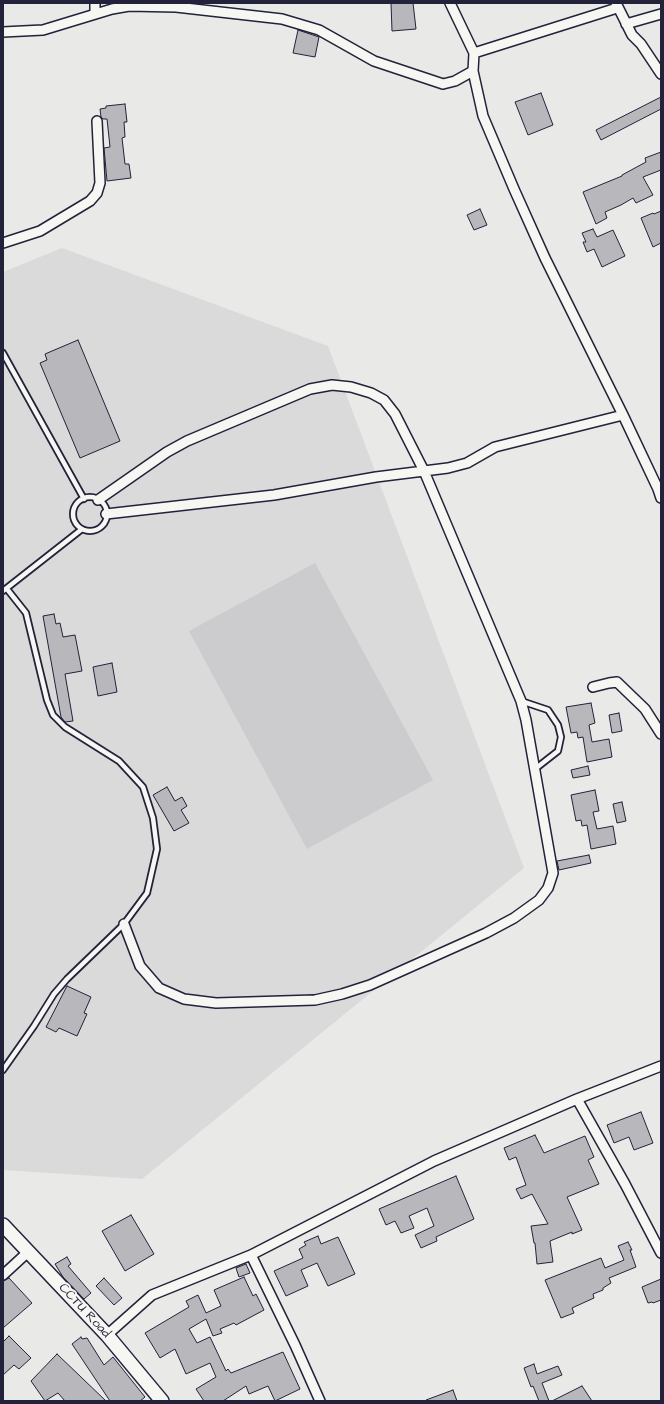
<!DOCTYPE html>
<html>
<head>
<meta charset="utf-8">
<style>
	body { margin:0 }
	#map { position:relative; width:664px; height:1404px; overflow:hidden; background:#e9e9e7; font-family:"Architects Daughter",sans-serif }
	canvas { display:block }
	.frame { position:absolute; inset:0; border:4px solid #22223b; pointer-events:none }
</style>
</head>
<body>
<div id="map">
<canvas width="664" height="1404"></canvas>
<div class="frame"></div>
</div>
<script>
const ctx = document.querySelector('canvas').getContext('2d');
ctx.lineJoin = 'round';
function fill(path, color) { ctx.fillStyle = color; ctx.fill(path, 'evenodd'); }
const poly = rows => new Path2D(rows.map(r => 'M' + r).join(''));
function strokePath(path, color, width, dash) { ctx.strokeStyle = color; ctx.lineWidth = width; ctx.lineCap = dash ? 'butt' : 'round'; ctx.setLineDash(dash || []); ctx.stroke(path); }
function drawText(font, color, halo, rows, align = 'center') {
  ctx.font = font + ' "Architects Daughter",sans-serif'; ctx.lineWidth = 4; ctx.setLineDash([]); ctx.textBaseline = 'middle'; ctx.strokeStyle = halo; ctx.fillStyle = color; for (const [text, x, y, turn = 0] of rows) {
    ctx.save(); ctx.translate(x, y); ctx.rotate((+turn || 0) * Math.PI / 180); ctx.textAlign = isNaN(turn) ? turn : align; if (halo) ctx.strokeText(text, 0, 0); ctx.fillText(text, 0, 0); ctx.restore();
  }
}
fill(poly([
	[62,248,328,346,524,868,142,1179,3,1170,3,272]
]), '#dadada');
fill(poly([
	[315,563,433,780,307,849,189,631]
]), '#ccccce');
const building = poly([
	[391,3,413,3,416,29,392,31,391,3],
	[298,30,319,37,315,57,293,53,298,30],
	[541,93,553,125,528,135,515,102,541,93],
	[661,97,661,109,601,140,596,130,661,97],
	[125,104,127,122,124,122,125,137,122,138,125,164,129,164,131,178,107,181,104,148,110,147,107,119,103,119,101,117,100,109,106,108,106,106,125,104],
	[661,152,661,170,643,177,653,195,636,203,633,198,621,205,605,212,607,218,596,224,583,192,622,176,622,175,646,162,645,158,661,152],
	[480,209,487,225,474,230,467,215,480,209],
	[661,211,661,243,653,247,641,218,653,213,654,214,661,211],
	[593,229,597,237,613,230,625,256,602,267,594,249,587,252,583,242,586,242,582,233,593,229],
	[78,340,120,441,80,458,40,363,47,360,45,354,78,340],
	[54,614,56,624,60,623,63,637,75,635,82,671,65,674,73,721,65,722,61,717,43,616,54,614],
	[112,663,117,692,98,696,93,667,112,663],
	[591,703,595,723,589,725,592,742,609,739,612,757,587,762,583,737,578,738,577,732,571,733,566,707,591,703],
	[619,713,622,731,612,733,609,715,619,713],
	[588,766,590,775,573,778,571,770,588,766],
	[167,787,175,801,182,797,187,806,181,810,189,823,174,831,153,795,167,787],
	[595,790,599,811,593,812,597,829,613,826,616,844,591,849,587,825,582,826,581,820,576,821,571,795,595,790],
	[622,802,626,821,617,823,613,804,622,802],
	[589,855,591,863,559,870,557,861,589,855],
	[67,986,91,997,84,1013,87,1014,77,1036,59,1028,56,1032,46,1027,67,986],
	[641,1112,653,1143,634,1150,629,1137,614,1143,607,1125,641,1112],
	[535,1135,544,1153,585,1136,594,1157,588,1160,599,1184,567,1197,582,1230,572,1234,572,1232,550,1241,553,1262,537,1264,535,1243,534,1243,531,1226,548,1224,532,1194,521,1199,516,1189,526,1185,516,1157,509,1160,504,1148,535,1135],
	[456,1176,474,1219,436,1237,437,1241,421,1248,415,1235,434,1226,427,1208,409,1216,414,1228,401,1233,395,1221,386,1225,379,1209,456,1176],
	[131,1215,154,1254,125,1271,102,1231,131,1215],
	[318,1236,321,1244,338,1237,355,1274,328,1286,317,1263,301,1270,308,1286,286,1296,274,1271,303,1258,299,1249,306,1245,304,1242,318,1236],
	[628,1242,632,1250,630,1250,636,1267,609,1278,611,1283,603,1288,603,1290,593,1294,594,1298,572,1308,574,1313,561,1318,545,1280,601,1258,605,1268,624,1260,618,1246,628,1242],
	[67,1257,71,1264,68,1266,91,1293,84,1299,63,1277,55,1264,67,1257],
	[246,1264,250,1273,239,1277,236,1268,246,1264],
	[244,1277,253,1296,256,1294,264,1310,236,1325,234,1323,220,1329,222,1333,213,1336,206,1319,189,1329,197,1343,210,1337,226,1371,228,1369,231,1373,283,1352,300,1389,275,1401,268,1386,249,1394,246,1386,223,1401,204,1401,196,1389,216,1377,210,1363,186,1374,175,1349,160,1358,145,1333,189,1307,186,1301,198,1295,206,1313,221,1306,214,1290,244,1277],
	[9,1278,32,1303,3,1328,3,1281,9,1278],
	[104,1278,122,1298,114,1305,96,1286,104,1278],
	[661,1279,661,1300,653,1303,652,1302,648,1303,642,1287,661,1279],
	[9,1336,31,1358,19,1369,14,1365,3,1375,3,1342,9,1336],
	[81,1337,82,1339,87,1338,104,1365,113,1357,145,1397,140,1401,110,1401,72,1344,81,1337],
	[57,1354,106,1401,65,1401,58,1393,45,1401,31,1381,57,1354],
	[534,1364,537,1374,558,1366,562,1375,542,1383,549,1401,539,1401,533,1386,531,1387,524,1368,534,1364],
	[582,1386,592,1401,552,1401,582,1386],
	[453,1390,457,1401,426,1401,426,1400,453,1390]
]);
fill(building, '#b8b8bc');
strokePath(building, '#22223b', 1);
const lane = poly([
	[3,353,84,499],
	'73 514a17 17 0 1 1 34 0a17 17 0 1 1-34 0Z',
	[3,591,82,529],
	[521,701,548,710,558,725,561,737,558,751,535,769],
	[3,1070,34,1026,54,994,67,979,124,924,147,893,157,849,153,818,143,787,119,761,65,727,53,715,47,700,26,613,7,589]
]);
const street = poly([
	[450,3,474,53,473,71,483,116,514,189,545,258,623,415,658,489,661,498],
	[616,3,632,35,641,44,661,74],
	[95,14,95,3],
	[626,24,661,14],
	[3,32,43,30,112,9,129,6,176,7,282,19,319,30,374,61,443,84,455,81,473,71],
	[474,53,617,8],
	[3,243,40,231,90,201,97,193,100,183,97,121],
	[98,500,167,452,187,441,310,389,332,385,351,387,371,393,384,400,395,414,424,471,521,701,526,720,553,873,548,888,539,900,514,918,486,933,370,985,342,994,315,1000,216,1003,184,999,159,988,140,966,124,924],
	[106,514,274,495,376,477,448,468,467,463,495,447,623,415],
	[593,687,609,683,617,682,645,709,661,734],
	[577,1099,625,1184,661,1253],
	[251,1255,295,1345,320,1401],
	[3,1275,28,1252],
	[107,1335,152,1295,251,1255,434,1161,577,1099,661,1066]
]);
const secondary = poly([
	[3,1225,107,1335,162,1401]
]);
strokePath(lane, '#22223b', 8);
strokePath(street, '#22223b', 12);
strokePath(secondary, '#22223b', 16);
strokePath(lane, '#f6f6f2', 4.5);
strokePath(street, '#f6f6f2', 9);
strokePath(secondary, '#f6f6f2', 13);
drawText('13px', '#22223b', '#f6f6f2', [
	["CCTU Road",84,1311,47]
]);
</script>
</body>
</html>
